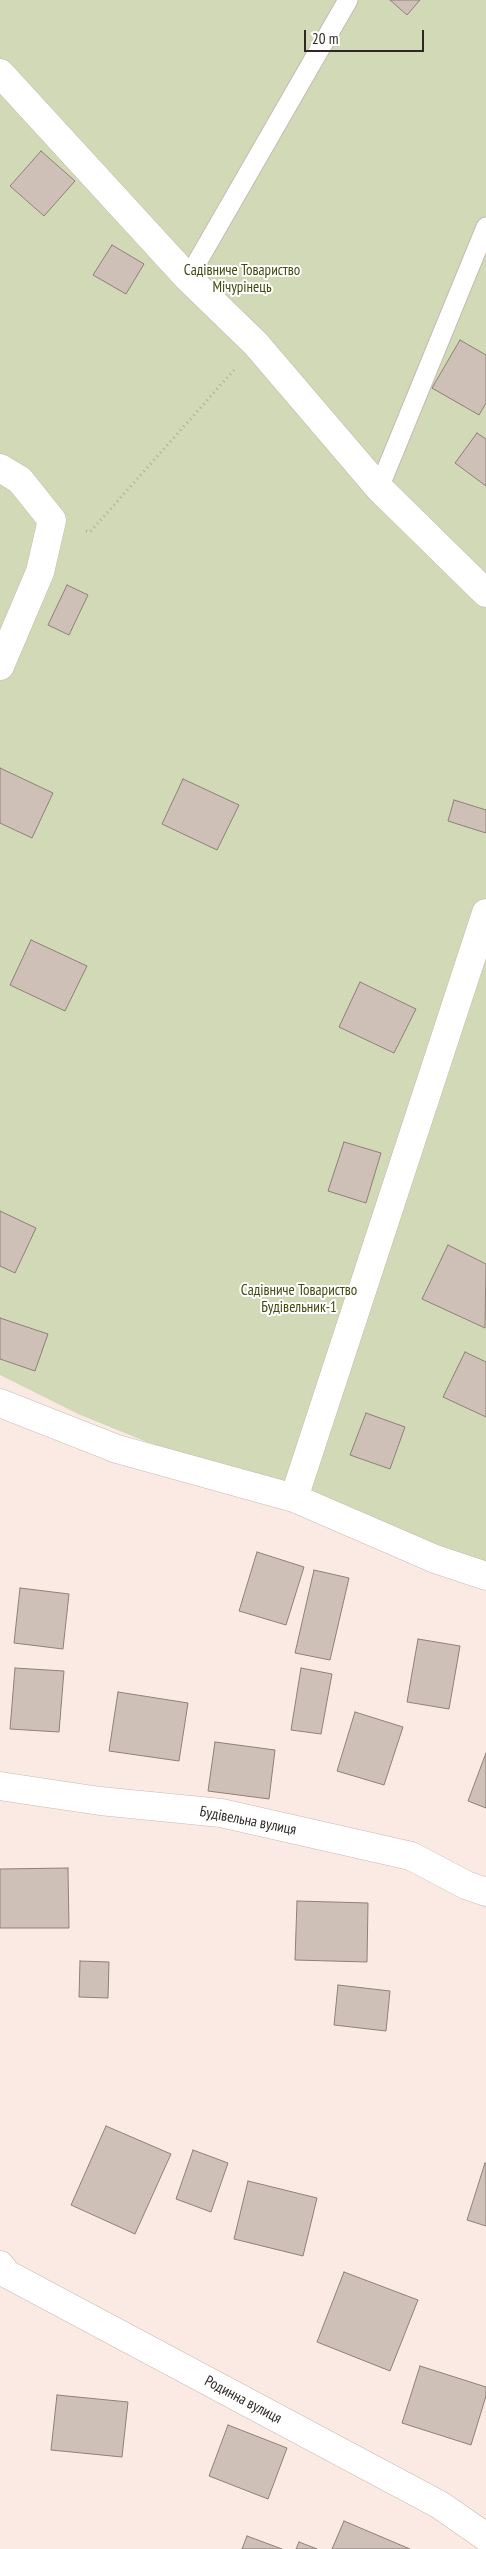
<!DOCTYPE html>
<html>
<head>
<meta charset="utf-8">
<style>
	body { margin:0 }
	#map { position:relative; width:486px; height:2549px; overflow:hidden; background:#fbeae4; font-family:"PT Sans Narrow",sans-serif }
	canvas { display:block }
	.scale { position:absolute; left:304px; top:30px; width:120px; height:22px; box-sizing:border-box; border:2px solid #2e2825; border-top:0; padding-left:6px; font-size:15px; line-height:18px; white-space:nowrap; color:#2e2825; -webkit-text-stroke:4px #fff; paint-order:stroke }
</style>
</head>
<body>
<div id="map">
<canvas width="486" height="2549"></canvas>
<div class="scale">20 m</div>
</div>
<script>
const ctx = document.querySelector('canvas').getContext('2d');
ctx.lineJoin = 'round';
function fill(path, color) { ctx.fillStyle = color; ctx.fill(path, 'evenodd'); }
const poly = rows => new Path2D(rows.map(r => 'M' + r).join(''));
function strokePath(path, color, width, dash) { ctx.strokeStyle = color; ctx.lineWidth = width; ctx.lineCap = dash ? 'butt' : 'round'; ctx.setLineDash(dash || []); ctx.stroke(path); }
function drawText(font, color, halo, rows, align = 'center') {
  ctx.font = font + ' "PT Sans Narrow",sans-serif'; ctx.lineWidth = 4; ctx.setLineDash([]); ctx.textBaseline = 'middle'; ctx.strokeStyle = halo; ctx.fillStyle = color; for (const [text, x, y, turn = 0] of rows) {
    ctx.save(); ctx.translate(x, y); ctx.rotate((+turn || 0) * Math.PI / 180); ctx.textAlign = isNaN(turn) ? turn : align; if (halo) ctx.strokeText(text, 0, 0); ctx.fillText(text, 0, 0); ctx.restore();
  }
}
fill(poly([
	[0,0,486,0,486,1580,78,1414,0,1375]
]), '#d2d9b6');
const building = poly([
	[390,0,420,0,407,15,390,0],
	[41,151,75,181,44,216,10,186,41,151],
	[112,245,144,264,126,294,93,275,112,245],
	[460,340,486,355,486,403,479,415,432,388,460,340],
	[477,433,486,439,486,486,455,463,477,433],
	[67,585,88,595,69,635,48,625,67,585],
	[0,768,53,793,32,838,0,823,0,768],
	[183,779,239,805,217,850,162,824,183,779],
	[454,800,486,810,486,833,448,821,454,800],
	[31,940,87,966,65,1011,10,985,31,940],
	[360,982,416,1009,394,1053,339,1027,360,982],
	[344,1142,381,1153,366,1203,328,1191,344,1142],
	[0,1211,36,1228,15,1273,0,1266,0,1211],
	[448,1245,486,1264,485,1328,422,1299,448,1245],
	[0,1318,48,1334,35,1371,0,1359,0,1318],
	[465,1352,486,1362,486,1417,443,1397,465,1352],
	[366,1413,405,1427,390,1469,350,1455,366,1413],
	[257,1552,304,1567,286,1625,239,1611,257,1552],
	[314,1570,349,1578,330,1660,295,1653,314,1570],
	[20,1588,69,1594,63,1649,14,1643,20,1588],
	[418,1639,460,1646,449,1709,407,1702,418,1639],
	[15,1668,64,1671,59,1732,10,1729,15,1668],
	[301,1668,332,1674,321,1734,291,1730,301,1668],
	[118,1692,188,1703,179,1761,109,1751,118,1692],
	[355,1712,403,1727,384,1785,337,1771,355,1712],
	[215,1742,275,1750,269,1799,208,1791,215,1742],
	[486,1753,486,1808,468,1801,486,1753],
	[68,1868,69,1928,0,1928,0,1869,68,1868],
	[297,1901,368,1903,367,1962,295,1960,297,1901],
	[80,1961,109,1962,108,1998,79,1997,80,1961],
	[338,1985,390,1991,386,2031,334,2025,338,1985],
	[106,2126,171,2154,135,2234,71,2205,106,2126],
	[193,2150,228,2163,211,2212,176,2199,193,2150],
	[485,2163,486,2164,486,2226,467,2220,485,2163],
	[248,2181,317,2198,303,2256,234,2239,248,2181],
	[344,2272,418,2300,390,2371,317,2342,344,2272],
	[420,2366,486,2387,486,2396,471,2445,402,2423,420,2366],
	[57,2395,128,2402,122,2457,51,2450,57,2395],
	[228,2425,287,2448,268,2499,209,2476,228,2425],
	[344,2521,410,2549,332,2549,344,2521],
	[247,2536,282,2549,242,2549,247,2536],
	[299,2542,317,2549,296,2549,299,2542]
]);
fill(building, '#cebfb7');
strokePath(building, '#8e8079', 1);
const lane = poly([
	[188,278,348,0],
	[379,488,486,227]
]);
const street = poly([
	[0,73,188,278,256,344,379,488,486,593],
	[0,468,20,480,52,520,40,572,0,666],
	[0,1403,117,1449,294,1498,435,1559,486,1576],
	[294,1498,486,913],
	[0,1786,100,1801,221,1813,411,1856,466,1885,486,1892],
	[0,2265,7,2274,440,2505,486,2537]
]);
strokePath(lane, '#c9b9b2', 21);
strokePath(street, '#c9b9b2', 29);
strokePath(poly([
	[86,531,90,532,234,370]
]), '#b5a8a3', 3, [1, 4]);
strokePath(lane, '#fff', 19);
strokePath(street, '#fff', 28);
drawText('15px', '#434a0d', '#fff', [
	["Садівниче Товариство",242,271],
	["Мічурінець",242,288],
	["Садівниче Товариство",299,1291],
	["Будівельник-1",299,1308]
]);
drawText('15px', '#2e2825', '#fff', [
	["Будівельна вулиця",248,1821,11],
	["Родинна вулиця",243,2400,28]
]);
</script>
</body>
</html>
